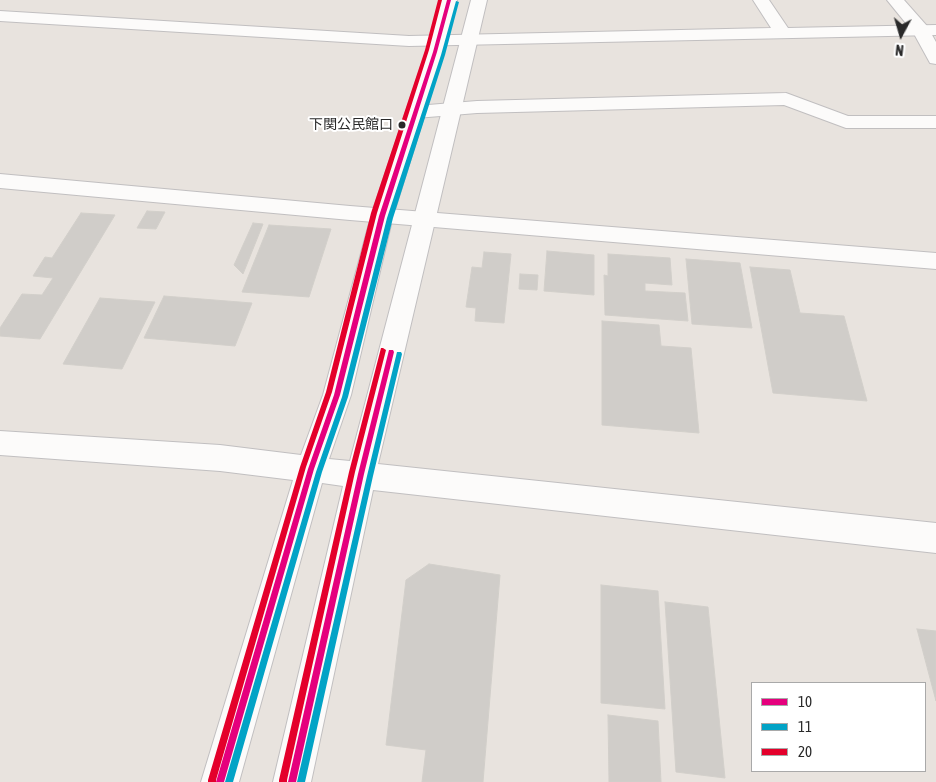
<!DOCTYPE html>
<html>
<head>
<meta charset="utf-8">
<style>
	body { margin:0 }
	#map { position:relative; width:936px; height:782px; overflow:hidden; background:#e8e3de; font-family:"Asap Condensed",sans-serif }
	canvas { display:block }
	.legend { position:absolute; left:751px; top:682px; width:175px; height:90px; box-sizing:border-box; background:#fff; border:1px solid #a9a9a9; margin:0; padding:6px 9px; list-style:none; font-size:15px; color:#292929 }
	.legend li { display:flex; align-items:center; gap:10px; height:25px }
	.legend b { width:25px; border:1px solid #a9a9a9 }
	.north { position:absolute; left:876px; top:10px; width:50px; height:50px; -webkit-text-stroke:4px #fff; paint-order:stroke; rotate:186deg; font-size:14px; font-weight:700; line-height:20px; text-align:center; color:#292929 }
	.north::after { content:''; display:block; margin:auto; width:18px; height:22px; background:#292929; clip-path:polygon(50% 0,100% 100%,50% 72%,0 100%) }
</style>
</head>
<body>
<div id="map">
<canvas width="936" height="782"></canvas>
<ul class="legend">
<li><b style="height:6px;background:#e5007d"></b>10</li>
<li><b style="height:6px;background:#02a3c6"></b>11</li>
<li><b style="height:6px;background:#e4002b"></b>20</li>
</ul>
<div class="north">N</div>
</div>
<script>
const ctx = document.querySelector('canvas').getContext('2d');
ctx.lineJoin = 'round';
function fill(path, color) { ctx.fillStyle = color; ctx.fill(path, 'evenodd'); }
const poly = rows => new Path2D(rows.map(r => 'M' + r).join(''));
function strokePath(path, color, width, dash) { ctx.strokeStyle = color; ctx.lineWidth = width; ctx.lineCap = dash ? 'butt' : 'round'; ctx.setLineDash(dash || []); ctx.stroke(path); }
function drawText(font, color, halo, rows, align = 'center') {
  ctx.font = font + ' "Asap Condensed","Noto Sans JP",sans-serif'; ctx.lineWidth = 4; ctx.setLineDash([]); ctx.textBaseline = 'middle'; ctx.strokeStyle = halo; ctx.fillStyle = color; for (const [text, x, y, turn = 0] of rows) {
    ctx.save(); ctx.translate(x, y); ctx.rotate((+turn || 0) * Math.PI / 180); ctx.textAlign = isNaN(turn) ? turn : align; if (halo) ctx.strokeText(text, 0, 0); ctx.fillText(text, 0, 0); ctx.restore();
  }
}
const building = poly([
	[147,211,165,212,156,229,137,228,147,211],
	[81,213,115,215,40,339,0,336,0,328,22,294,42,295,53,278,33,276,45,257,52,258,81,213],
	[253,223,263,224,243,274,234,265,253,223],
	[269,225,331,229,309,297,242,292,269,225],
	[547,251,594,255,594,295,544,291,547,251],
	[484,252,511,254,504,323,475,321,476,308,466,307,472,267,482,268,484,252],
	[608,254,670,258,672,285,645,283,645,291,685,293,688,321,605,315,604,275,608,276,608,254],
	[686,259,740,263,752,328,692,324,686,259],
	[750,267,790,270,800,313,844,316,867,401,773,393,750,267],
	[520,274,538,275,537,290,519,289,520,274],
	[164,296,252,303,235,346,144,338,164,296],
	[100,298,155,302,122,369,63,364,100,298],
	[602,321,659,325,661,346,691,348,699,433,602,425,602,321],
	[429,564,500,575,483,782,422,782,426,750,386,745,406,580,429,564],
	[601,585,658,591,665,709,601,703,601,585],
	[665,602,708,607,725,778,676,772,665,602],
	[917,629,936,631,936,701,917,629],
	[608,715,658,721,661,782,609,782,608,715]
]);
fill(building, '#d0cdc9');
strokePath(building, '#d2cfca', 1);
const street = poly([
	[753,0,769,0,788,28,936,25,936,35,409,46,0,21,0,11,409,36,771,28,753,0],
	[786,93,848,116,936,116,936,128,846,128,784,105,477,113,416,118,409,116,406,112,409,108,416,106,477,101,786,93],
	[0,174,350,206,936,253,936,269,350,220,0,188,0,174]
]);
const secondary = poly([
	[441,0,457,0,444,52,393,216,351,395,329,459,350,461,471,0,487,0,378,464,936,523,936,553,373,490,311,782,273,782,343,486,322,483,239,782,201,782,293,480,220,471,0,455,0,431,220,445,301,455,323,395,371,216,426,52,441,0],
	[887,0,904,0,927,26,936,42,936,64,930,63,913,32,887,0]
]);
strokePath(street, '#c1bfc0', 2);
strokePath(secondary, '#c1bfc0', 2);
fill(street, '#fcfbfa');
fill(secondary, '#fcfbfa');
fill(poly([
	[447,0,451,0,437,52,385,216,340,395,314,469,224,782,216,782,308,469,334,395,379,216,433,52,447,0],
	[389,350,393,350,394,352,364,474,296,782,288,782,358,474,389,350]
]), '#e5007d');
fill(poly([
	[456,1,459,2,445,55,393,218,348,397,322,472,233,782,225,782,316,472,342,397,387,218,441,55,456,1],
	[397,352,401,352,402,354,373,476,305,782,297,782,367,476,397,352]
]), '#02a3c6');
fill(poly([
	[438,0,442,0,429,50,377,213,332,392,306,467,216,780,216,782,208,782,208,780,300,467,326,392,371,213,425,50,438,0],
	[381,348,383,348,386,350,355,472,287,780,287,782,279,782,279,780,349,472,381,348]
]), '#e4002b');
for (const [x, y, r, color] of [
	[402,125,4.5,"#292929"]
]) { const dot = new Path2D(); dot.arc(x, y, r, 0, 2 * Math.PI); ctx.fillStyle = color; ctx.fill(dot); strokePath(dot, '#fff', 2); }
drawText('14px', '#292929', '#fff', [
	["下関公民館口",393,125]
], 'right');
</script>
</body>
</html>
